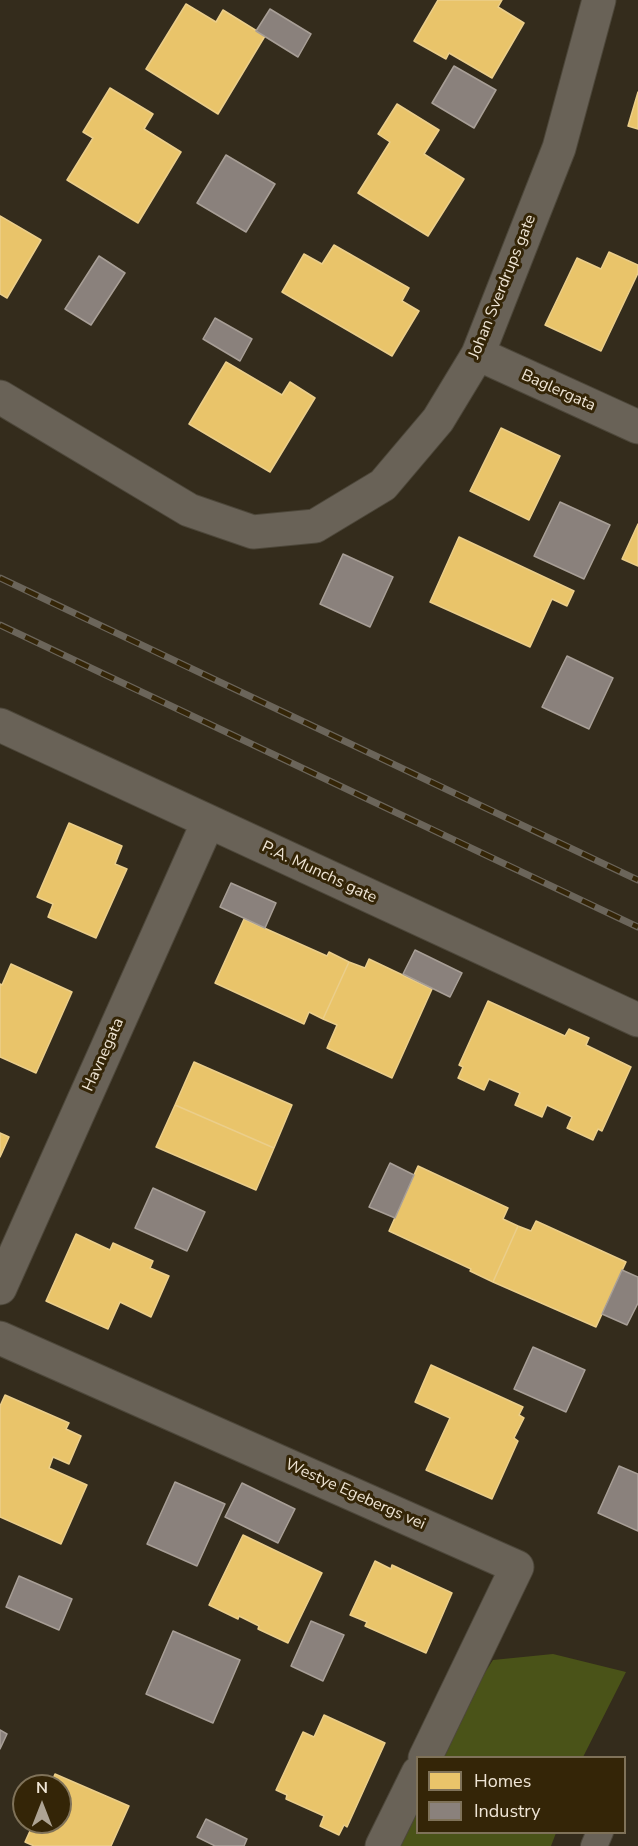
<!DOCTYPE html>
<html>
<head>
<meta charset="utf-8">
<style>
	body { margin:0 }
	#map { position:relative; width:638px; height:1846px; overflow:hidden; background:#342c1c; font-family:"Nunito Sans",sans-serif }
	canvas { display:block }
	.legend { position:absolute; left:416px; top:1756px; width:210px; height:78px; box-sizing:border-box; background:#342507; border:2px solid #7f7259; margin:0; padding:8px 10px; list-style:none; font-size:18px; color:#efe5d5 }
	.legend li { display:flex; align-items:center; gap:12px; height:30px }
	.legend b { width:30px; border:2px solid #7f7259 }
	.north { position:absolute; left:12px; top:1774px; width:60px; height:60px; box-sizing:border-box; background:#342507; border:2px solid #7f7259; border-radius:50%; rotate:0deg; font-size:16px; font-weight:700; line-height:24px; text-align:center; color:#efe5d5 }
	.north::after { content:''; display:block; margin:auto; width:21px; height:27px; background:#aea494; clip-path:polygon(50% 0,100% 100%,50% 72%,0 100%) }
</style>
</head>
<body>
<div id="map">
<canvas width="638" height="1846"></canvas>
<ul class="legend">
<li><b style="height:16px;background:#e9c46a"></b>Homes</li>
<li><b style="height:16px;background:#8a817c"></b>Industry</li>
</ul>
<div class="north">N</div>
</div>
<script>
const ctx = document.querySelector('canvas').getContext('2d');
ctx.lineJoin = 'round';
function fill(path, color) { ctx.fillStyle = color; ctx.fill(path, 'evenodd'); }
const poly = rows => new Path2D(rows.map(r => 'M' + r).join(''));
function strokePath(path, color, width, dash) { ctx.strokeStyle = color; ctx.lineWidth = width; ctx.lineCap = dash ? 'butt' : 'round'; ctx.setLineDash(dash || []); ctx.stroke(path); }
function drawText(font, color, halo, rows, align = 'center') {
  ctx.font = font + ' "Nunito Sans",sans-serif'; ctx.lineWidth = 6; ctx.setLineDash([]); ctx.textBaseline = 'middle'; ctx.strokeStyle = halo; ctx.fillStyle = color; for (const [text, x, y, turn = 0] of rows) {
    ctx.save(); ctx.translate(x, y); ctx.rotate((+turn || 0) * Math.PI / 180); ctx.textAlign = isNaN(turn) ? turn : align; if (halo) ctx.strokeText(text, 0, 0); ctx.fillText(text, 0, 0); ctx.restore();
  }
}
fill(poly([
	[553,1654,626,1672,583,1757,430,1758,493,1660],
	[417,1780,418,1832,556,1833,551,1846,382,1846]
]), '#4a5318');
const homes = poly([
	[438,0,502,0,498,7,524,23,492,78,449,53,446,59,414,41,438,0],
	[186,4,216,22,223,10,265,36,218,114,146,69,186,4],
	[110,88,153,114,144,129,181,152,138,223,67,180,93,138,83,132,110,88],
	[638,92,638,129,628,126,638,92],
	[397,104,439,130,424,154,464,179,428,236,358,193,390,142,378,134,397,104],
	[0,216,41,240,7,298,0,294,0,216],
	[334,245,409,288,402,301,419,311,392,356,282,292,304,254,322,264,334,245],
	[609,252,638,265,638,273,601,351,545,325,577,258,601,269,609,252],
	[226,362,282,395,290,382,315,398,270,472,189,424,226,362],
	[501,428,560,456,529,520,470,491,501,428],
	[638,524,638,566,622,559,638,524],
	[459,537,574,591,567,606,552,599,530,647,430,602,459,537],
	[69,823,122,846,115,864,127,869,96,938,48,917,53,904,37,897,69,823],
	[244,919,327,956,329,952,349,962,323,1019,309,1012,304,1024,215,983,244,919],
	[369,959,432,989,392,1078,327,1048,337,1025,323,1019,349,962,365,968,369,959],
	[11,964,72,992,36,1073,0,1057,0,984,2,985,11,964],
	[488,1001,565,1036,569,1029,589,1038,586,1045,631,1067,602,1131,598,1129,593,1140,567,1128,572,1117,547,1105,542,1117,515,1105,520,1093,489,1079,484,1090,458,1078,463,1067,459,1065,488,1001],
	[194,1062,292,1105,274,1148,175,1105,194,1062],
	[175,1105,274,1148,256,1190,156,1147,175,1105],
	[0,1133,9,1137,0,1157,0,1133],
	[418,1166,508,1208,503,1219,518,1226,493,1282,470,1271,471,1269,389,1231,418,1166],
	[536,1221,626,1262,596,1327,493,1282,518,1226,531,1231,536,1221],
	[76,1234,110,1250,113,1243,153,1261,150,1268,169,1276,151,1317,120,1302,108,1329,46,1301,76,1234],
	[431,1365,523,1407,519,1415,524,1418,514,1438,518,1441,492,1499,426,1470,450,1418,415,1402,431,1365],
	[5,1395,69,1423,66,1429,81,1436,69,1464,53,1457,49,1468,87,1485,61,1544,0,1517,0,1406,5,1395],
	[243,1535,322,1573,288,1643,258,1629,259,1626,239,1616,238,1619,209,1605,243,1535],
	[375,1561,391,1569,392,1565,452,1593,426,1653,365,1626,367,1622,350,1615,375,1561],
	[324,1715,385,1743,347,1827,344,1825,339,1835,320,1826,324,1816,286,1799,287,1795,276,1790,303,1732,314,1737,324,1715],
	[55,1774,129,1806,111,1846,34,1846,25,1842,34,1822,60,1822,60,1786,50,1786,55,1774]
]);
fill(homes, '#e9c46a');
strokePath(homes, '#ebce8a', 1.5);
const industry = poly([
	[270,9,311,34,298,57,256,31,270,9],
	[454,66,496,90,474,128,432,103,454,66],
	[226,155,275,184,246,232,197,203,226,155],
	[99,256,125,273,91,325,65,309,99,256],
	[215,318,252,339,240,361,203,339,215,318],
	[560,502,610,525,584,579,534,556,560,502],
	[343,554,393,577,370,627,320,604,343,554],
	[567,656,613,678,589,729,542,707,567,656],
	[231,883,276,903,265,928,220,907,231,883],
	[415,950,462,973,450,997,403,974,415,950],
	[390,1163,414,1175,395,1218,369,1207,390,1163],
	[153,1188,205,1212,187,1251,135,1228,153,1188],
	[622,1270,638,1277,638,1303,627,1325,602,1314,622,1270],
	[533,1347,585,1370,566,1412,514,1389,533,1347],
	[619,1466,638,1474,638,1531,598,1513,619,1466],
	[175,1482,225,1504,197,1566,147,1544,175,1482],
	[242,1483,295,1509,278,1543,225,1517,242,1483],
	[19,1576,72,1599,59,1630,6,1607,19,1576],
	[311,1621,344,1635,323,1681,291,1666,311,1621],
	[173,1631,240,1660,213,1723,146,1694,173,1631],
	[0,1730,7,1734,0,1749,0,1730],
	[206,1819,247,1839,244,1846,215,1846,197,1837,206,1819]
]);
fill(industry, '#8a817c');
strokePath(industry, '#a89f97', 1.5);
const service = poly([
	[594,1846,600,1832]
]);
const minor = poly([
	[478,354,638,427],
	[0,397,189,510,253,532,315,526,383,485,438,420,478,354,559,148,599,0],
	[0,725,638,1020],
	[0,1288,208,822],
	[0,1338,517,1567,425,1758],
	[382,1846,418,1773]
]);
strokePath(service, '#4d473a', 28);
strokePath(minor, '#4d473a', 35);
strokePath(service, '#696257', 26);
strokePath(minor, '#696257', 33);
const rail = poly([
	[0,578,638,880],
	[0,625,638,927]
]);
strokePath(rail, '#6b655a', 7);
strokePath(rail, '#342507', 4.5, [14]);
drawText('16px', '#efe5d5', '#342507', [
	["Johan Sverdrups gate",503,287,-68],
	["Baglergata",558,391,24],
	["P.A. Munchs gate",319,873,25],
	["Havnegata",104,1055,-66],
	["Westye Egebergs vei",355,1495,24]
]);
</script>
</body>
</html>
